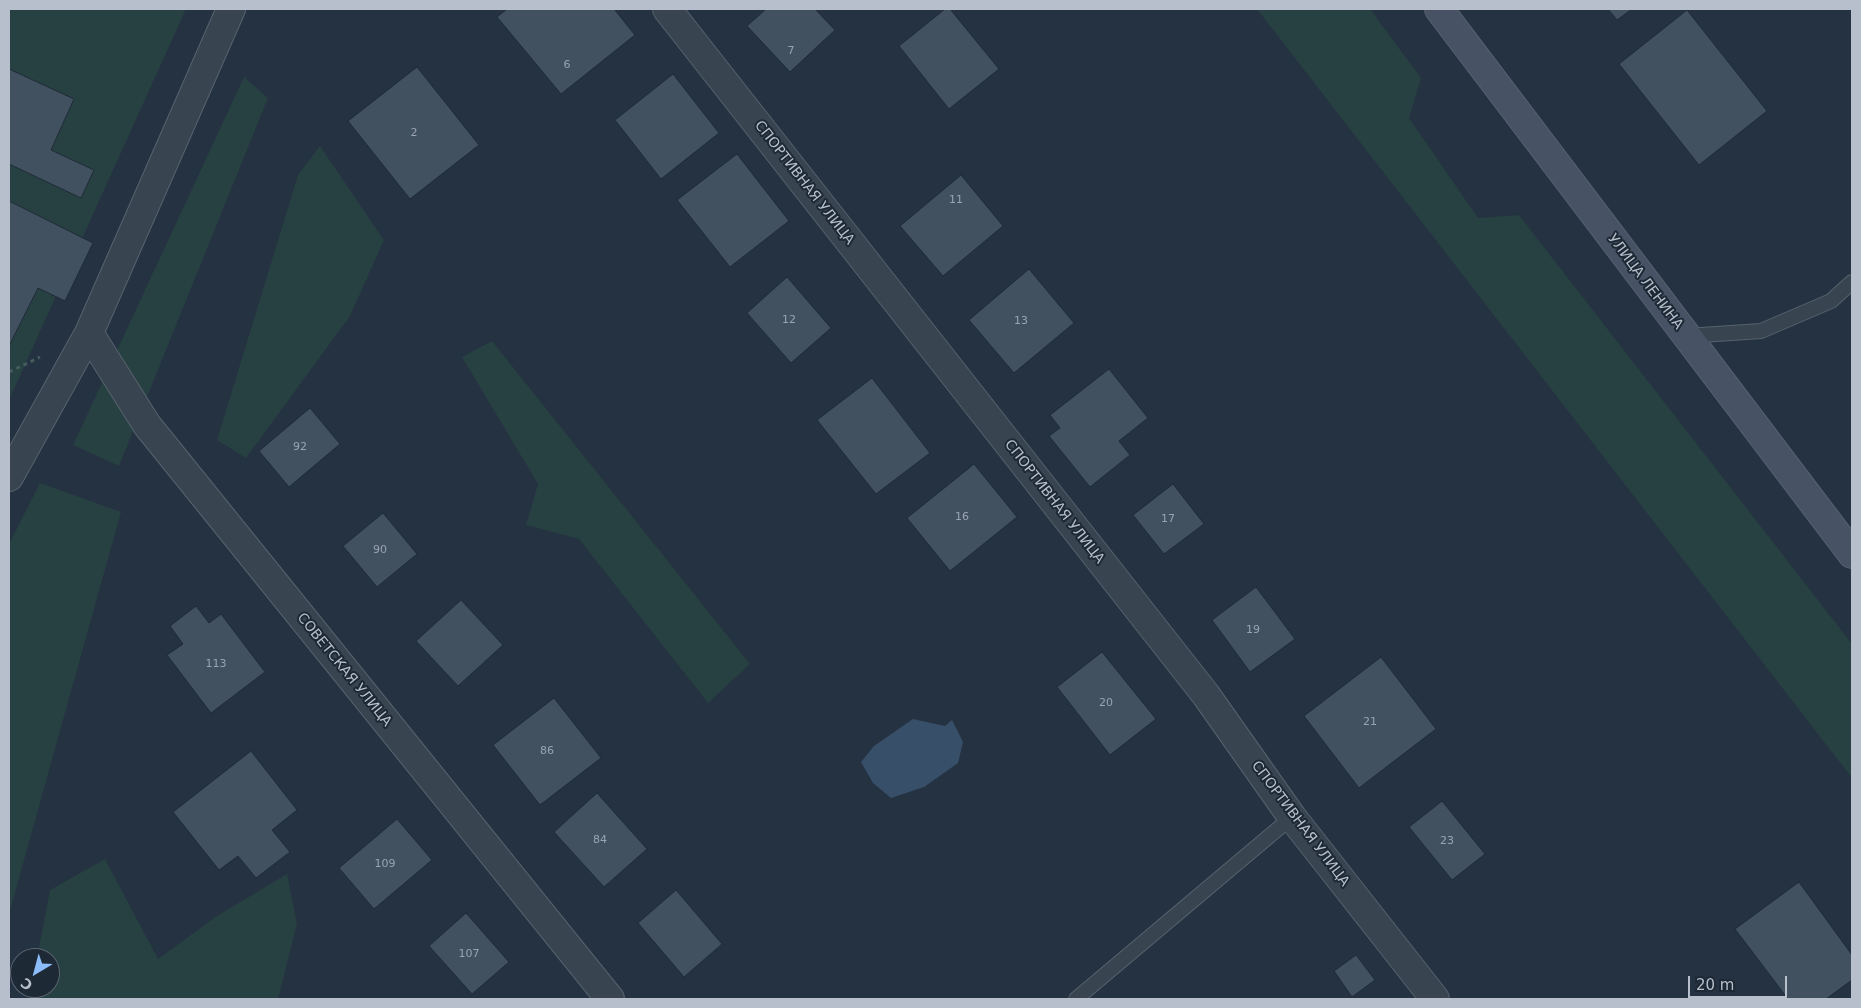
<!DOCTYPE html>
<html>
<head>
<meta charset="utf-8">
<style>
	body { margin:0 }
	#map { position:relative; width:1861px; height:1008px; overflow:hidden; background:#253241; font-family:"DejaVu Sans",sans-serif }
	canvas { display:block }
	.frame { position:absolute; inset:0; border:10px solid #b6bfcb; pointer-events:none }
	.north { position:absolute; left:10px; top:948px; width:50px; height:50px; box-sizing:border-box; background:#1e2936; border:1px solid #5b6572; border-radius:50%; rotate:217deg; font-size:14px; font-weight:700; line-height:20px; text-align:center; color:#b6bfcb }
	.north::after { content:''; display:block; margin:auto; width:18px; height:22px; background:#8cbcfa; clip-path:polygon(50% 0,100% 100%,50% 72%,0 100%) }
	.scale { position:absolute; left:1688px; top:976px; width:99px; height:22px; box-sizing:border-box; border:2px solid #b6bfcb; border-top:0; padding-left:6px; font-size:15px; line-height:18px; white-space:nowrap; color:#b6bfcb; -webkit-text-stroke:4px #1e2936; paint-order:stroke }
</style>
</head>
<body>
<div id="map">
<canvas width="1861" height="1008"></canvas>
<div class="frame"></div>
<div class="north">С</div>
<div class="scale">20 m</div>
</div>
<script>
const ctx = document.querySelector('canvas').getContext('2d');
ctx.lineJoin = 'round';
function fill(path, color) { ctx.fillStyle = color; ctx.fill(path, 'evenodd'); }
const poly = rows => new Path2D(rows.map(r => 'M' + r).join(''));
function strokePath(path, color, width, dash) { ctx.strokeStyle = color; ctx.lineWidth = width; ctx.lineCap = dash ? 'butt' : 'round'; ctx.setLineDash(dash || []); ctx.stroke(path); }
function drawText(font, color, halo, rows, align = 'center') {
  ctx.font = font + ' "DejaVu Sans",sans-serif'; ctx.lineWidth = 4; ctx.setLineDash([]); ctx.textBaseline = 'middle'; ctx.strokeStyle = halo; ctx.fillStyle = color; for (const [text, x, y, turn = 0] of rows) {
    ctx.save(); ctx.translate(x, y); ctx.rotate((+turn || 0) * Math.PI / 180); ctx.textAlign = isNaN(turn) ? turn : align; if (halo) ctx.strokeText(text, 0, 0); ctx.fillText(text, 0, 0); ctx.restore();
  }
}
fill(poly([
	[9,9,186,9,9,400],
	[1257,9,1370,9,1421,78,1409,118,1478,218,1519,215,1852,644,1852,778],
	[244,77,268,98,119,466,73,445],
	[320,146,384,240,350,316,246,458,217,440,298,175],
	[492,341,750,664,708,703,579,539,526,525,538,484,462,357],
	[40,483,121,512,9,914,9,544],
	[105,859,158,959,217,916,287,874,297,924,278,999,30,999,32,988,50,988,50,958,37,958,50,890]
]), '#274042');
fill(poly([
	[913,719,945,726,952,720,963,742,958,763,924,787,891,798,873,783,861,762,874,746]
]), '#384f69');
const building = poly([
	[507,9,614,9,635,35,561,94,497,17,507,9],
	[766,9,815,9,835,30,790,72,747,26,766,9],
	[945,9,950,9,999,69,949,109,899,46,945,9],
	[1608,9,1632,9,1617,20,1608,9],
	[1687,10,1767,111,1699,165,1619,64,1687,10],
	[417,67,479,145,410,199,348,121,417,67],
	[9,69,74,99,51,150,94,170,81,198,9,164,9,69],
	[673,74,719,133,661,179,615,120,673,74],
	[737,154,789,221,730,267,677,200,737,154],
	[961,175,1003,226,943,276,900,226,961,175],
	[9,201,93,243,65,301,38,288,9,346,9,201],
	[1029,269,1074,323,1014,373,969,320,1029,269],
	[787,277,831,328,791,363,747,313,787,277],
	[1109,369,1148,418,1119,441,1130,455,1090,487,1049,436,1060,428,1050,415,1109,369],
	[872,378,930,453,876,494,817,420,872,378],
	[310,408,340,444,289,487,259,451,310,408],
	[974,464,1017,517,950,571,907,518,974,464],
	[1173,484,1204,524,1164,554,1133,515,1173,484],
	[383,513,417,554,377,587,343,546,383,513],
	[1256,587,1295,639,1250,672,1212,620,1256,587],
	[461,600,503,645,458,686,416,641,461,600],
	[196,606,209,623,221,614,265,672,211,713,167,655,183,644,170,626,196,606],
	[1102,652,1156,719,1110,755,1057,687,1102,652],
	[1381,657,1436,729,1359,788,1304,716,1381,657],
	[554,698,601,758,540,805,493,745,554,698],
	[251,751,297,810,272,830,290,852,256,878,238,856,219,870,173,812,251,751],
	[597,793,647,849,604,887,554,832,597,793],
	[1442,801,1485,854,1452,880,1409,827,1442,801],
	[397,819,432,860,374,909,339,868,397,819],
	[1799,882,1852,955,1852,980,1826,999,1788,999,1735,929,1799,882],
	[676,890,722,944,684,977,638,923,676,890],
	[466,913,509,962,472,994,429,946,466,913],
	[1356,955,1375,980,1352,997,1334,971,1356,955]
]);
fill(building, '#415160');
strokePath(building, '#202b38', 1);
const lane = poly([
	[1686,336,1761,331,1831,301,1852,282],
	[1076,999,1292,817]
]);
const street = poly([
	[667,9,1206,695,1292,817,1435,999],
	[89,333,147,425,610,999],
	[9,477,89,333,231,9]
]);
const secondary = poly([
	[1439,9,1852,554]
]);
strokePath(lane, '#57626e', 16);
strokePath(street, '#57626e', 30);
strokePath(secondary, '#57626e', 30);
strokePath(poly([
	[9,372,40,357]
]), '#455d5f', 3, [4, 4]);
strokePath(lane, '#394451', 14);
strokePath(street, '#394451', 28);
strokePath(secondary, '#475364', 28);
drawText('11px', '#99a4b0', null, [
	["7",791,51],
	["6",567,65],
	["2",414,133],
	["11",956,200],
	["12",789,320],
	["13",1021,321],
	["92",300,447],
	["16",962,517],
	["17",1168,519],
	["90",380,550],
	["19",1253,630],
	["113",216,664],
	["20",1106,703],
	["21",1370,722],
	["86",547,751],
	["84",600,840],
	["23",1447,841],
	["109",385,864],
	["107",469,954]
]);
drawText('14px', '#b6bfcb', '#1e2936', [
	["СПОРТИВНАЯ УЛИЦА",804,183,52],
	["УЛИЦА ЛЕНИНА",1645,282,53],
	["СПОРТИВНАЯ УЛИЦА",1054,502,52],
	["СОВЕТСКАЯ УЛИЦА",344,670,51],
	["СПОРТИВНАЯ УЛИЦА",1300,824,53]
]);
</script>
</body>
</html>
